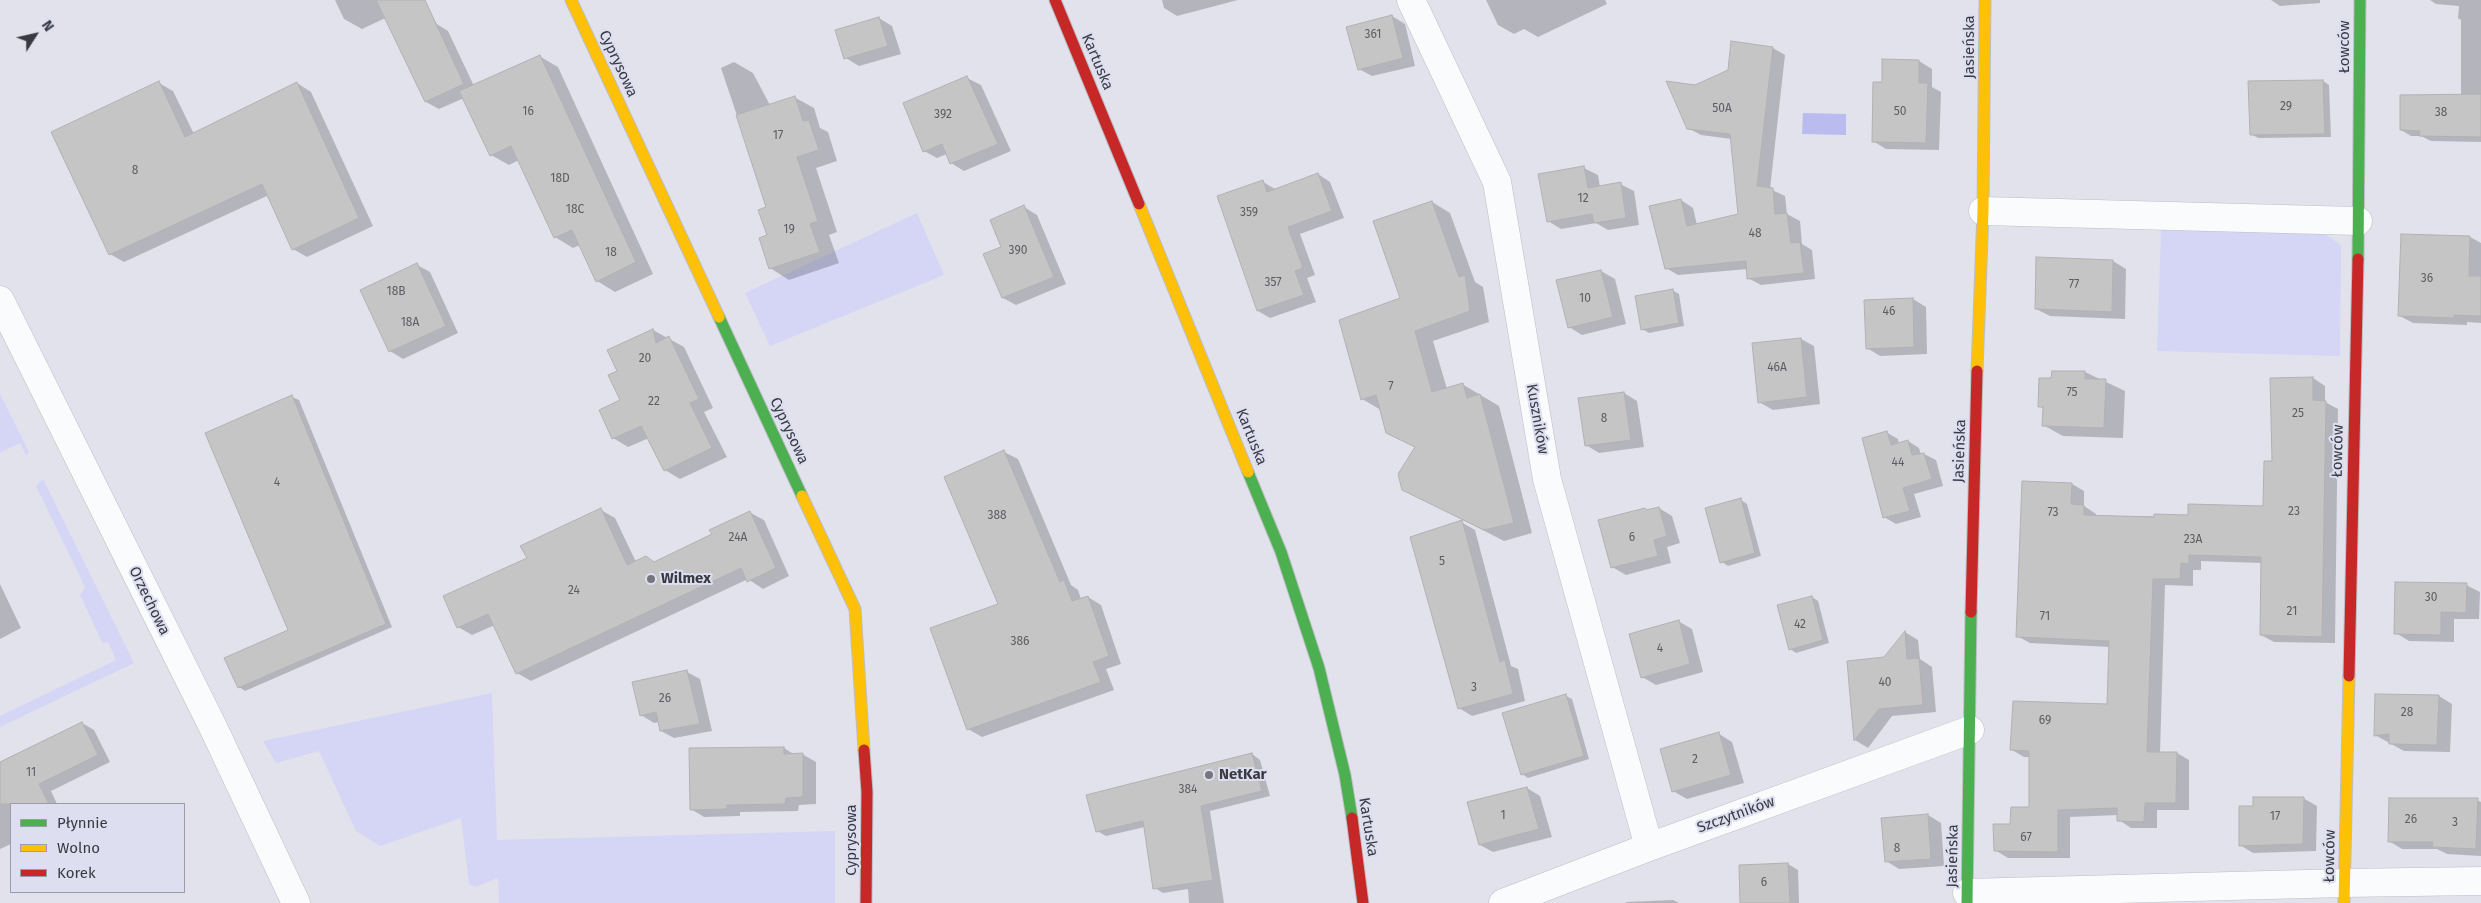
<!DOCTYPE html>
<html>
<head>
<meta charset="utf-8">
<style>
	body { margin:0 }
	#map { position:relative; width:2481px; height:903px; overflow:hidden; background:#e1e2ec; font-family:"Fira Sans",sans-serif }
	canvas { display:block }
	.legend { position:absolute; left:10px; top:803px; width:175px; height:90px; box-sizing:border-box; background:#dddef0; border:1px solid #9b9caa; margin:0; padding:6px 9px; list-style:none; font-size:15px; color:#393a41 }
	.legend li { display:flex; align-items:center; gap:10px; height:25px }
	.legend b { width:25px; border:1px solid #9b9caa }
	.north { position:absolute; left:10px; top:10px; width:50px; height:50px; -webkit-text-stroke:4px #dddef0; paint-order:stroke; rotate:55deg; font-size:14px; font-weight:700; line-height:20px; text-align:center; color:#393a41 }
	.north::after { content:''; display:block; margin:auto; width:18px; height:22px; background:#393a41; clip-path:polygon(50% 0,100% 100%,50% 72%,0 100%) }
</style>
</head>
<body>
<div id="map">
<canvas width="2481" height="903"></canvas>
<ul class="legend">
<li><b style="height:6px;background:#4caf50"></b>Płynnie</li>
<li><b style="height:6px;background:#ffc107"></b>Wolno</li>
<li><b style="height:6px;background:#c62828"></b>Korek</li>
</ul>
<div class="north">N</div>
</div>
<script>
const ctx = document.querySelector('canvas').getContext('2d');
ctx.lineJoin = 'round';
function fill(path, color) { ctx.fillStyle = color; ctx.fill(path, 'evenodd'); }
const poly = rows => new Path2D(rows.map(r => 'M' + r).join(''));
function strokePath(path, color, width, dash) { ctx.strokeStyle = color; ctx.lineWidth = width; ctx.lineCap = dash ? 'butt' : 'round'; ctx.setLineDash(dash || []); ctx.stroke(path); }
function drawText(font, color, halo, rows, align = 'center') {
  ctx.font = font + ' "Fira Sans",sans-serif'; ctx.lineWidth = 4; ctx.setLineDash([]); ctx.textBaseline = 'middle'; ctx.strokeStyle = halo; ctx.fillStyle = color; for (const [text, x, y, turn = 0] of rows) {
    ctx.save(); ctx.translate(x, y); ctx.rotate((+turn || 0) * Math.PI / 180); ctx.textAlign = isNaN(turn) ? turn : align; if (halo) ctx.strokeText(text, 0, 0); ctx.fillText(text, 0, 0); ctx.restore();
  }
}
fill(poly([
	[917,213,944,275,770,346,745,293],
	[2161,230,2322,232,2341,245,2340,356,2157,351],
	[0,394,29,452,26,455,20,443,0,453],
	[43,479,134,663,0,727,0,716,116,660,108,642,103,644,80,595,85,587,36,486],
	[492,693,497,840,835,831,835,903,499,903,498,878,475,887,469,884,461,818,380,846,356,831,319,751,276,763,263,741]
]), '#d5d6f5');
fill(poly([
	[1803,113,1846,114,1846,135,1802,134]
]), '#babcf0');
fill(poly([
	[335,0,408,0,411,6,362,29,344,19],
	[1162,0,1238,0,1177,16,1164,8],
	[1486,0,1605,0,1607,4,1538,37,1524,29,1514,34,1498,25],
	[2271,0,2320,0,2320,3,2280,6],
	[2430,0,2481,0,2481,142,2431,141,2421,136,2411,136,2401,130,2461,96,2461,20,2458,18,2459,6,2436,4],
	[1392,16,1405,24,1415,66,1372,76,1359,69],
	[879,18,892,26,901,54,859,66,846,58],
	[435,23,448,31,474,86,539,56,558,67,653,274,615,292,597,281,580,245,573,248,555,237,519,160,509,165,491,155,464,98,439,109,426,102,397,41],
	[1773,48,1785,55,1770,189,1785,196,1787,214,1800,221,1802,244,1812,250,1815,279,1761,285,1748,278,1748,269,1678,275,1666,268,1681,200,1693,208,1697,225,1739,215,1732,139,1701,135,1688,128,1695,86],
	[1919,61,1932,69,1932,87,1941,92,1939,150,1886,149,1873,141,1883,83],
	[734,62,753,73,771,107,794,97,814,108,820,128,828,132,837,161,816,168,837,232,829,235,839,263,789,280,770,268,768,208,721,68],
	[967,78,981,85,1011,151,964,171,951,163,947,154,937,158,924,151],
	[2323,81,2329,85,2331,137,2258,138,2251,134],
	[159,83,173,91,194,134,297,83,311,92,373,226,307,257,293,249,269,195,124,262,110,254],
	[1584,168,1598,175,1600,187,1620,184,1634,191,1639,225,1608,230,1596,223,1561,229,1548,221],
	[1318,174,1330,182,1344,218,1300,234,1315,275,1307,278,1316,302,1270,318,1258,311,1263,182,1275,189],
	[1432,202,1450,213,1475,282,1483,287,1489,322,1433,341,1447,389,1462,384,1499,406,1532,533,1504,541,1403,489,1416,448,1407,443,1381,410,1362,399,1401,299],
	[1024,207,1037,215,1066,284,1016,305,1003,298,1002,248],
	[2470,237,2481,243,2481,323,2467,322,2467,325,2413,323,2400,316],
	[2113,261,2126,269,2125,319,2050,316,2036,309],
	[417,265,430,272,458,333,403,359,390,351],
	[1601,271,1615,279,1626,324,1582,335,1569,327],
	[1672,290,1679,294,1684,326,1649,333,1642,329],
	[1913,299,1926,307,1927,354,1880,356,1867,348],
	[653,330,684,347,713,408,704,412,727,457,680,479,665,470,649,438,628,447,613,438,601,410,622,400,619,372],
	[1801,339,1814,346,1820,404,1773,410,1759,402],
	[2085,372,2125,391,2123,438,2063,436,2043,425,2044,409,2040,406,2053,379],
	[2313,378,2325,386,2325,402,2338,409,2335,643,2274,642,2261,635,2262,563,2201,561,2201,570,2193,570,2193,586,2165,585,2160,753,2177,753,2189,760,2189,810,2157,810,2157,828,2131,828,2119,820,2119,815,2070,817,2070,858,2008,858,1995,850,2012,825,2030,808,2030,757,2024,757,2012,750,2108,706,2110,647,2030,643,2017,636,2072,484,2084,491,2084,506,2096,514,2096,517,2189,516,2264,507,2273,462],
	[1624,393,1637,401,1644,447,1599,453,1586,445],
	[292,397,299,400,392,627,245,691,239,687,289,631],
	[1886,432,1898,439,1899,444,1908,441,1919,448,1921,455,1924,454,1936,460,1943,486,1914,494,1921,517,1896,524,1884,517],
	[1004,452,1018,459,1071,585,1078,590,1081,599,1088,597,1101,605,1121,664,1106,669,1114,690,982,737,968,729,999,605],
	[1741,500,1747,504,1761,556,1728,566,1722,562],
	[1659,508,1672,516,1680,543,1667,547,1671,563,1626,575,1612,567,1645,509,1648,511],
	[601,510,615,518,636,562,655,563,713,535,749,512,764,520,789,576,763,589,748,579,531,681,517,673,495,625,472,635,458,627,528,559],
	[1461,522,1475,530,1511,666,1518,669,1525,701,1472,716,1459,708],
	[0,584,21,628,0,639],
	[2466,585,2480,592,2479,619,2454,619,2454,642,2409,641,2396,633],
	[1812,597,1818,601,1829,643,1796,653,1790,649],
	[1678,621,1692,629,1703,672,1656,685,1642,677],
	[1905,632,1918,640,1920,659,1932,667,1936,712,1892,716,1868,748,1855,740,1848,662,1885,658],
	[687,672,700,679,712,731,674,738,661,731,659,722,654,723,641,715],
	[1566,696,1572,699,1589,759,1528,778,1522,774],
	[2376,696,2439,696,2452,704,2450,752,2404,751,2375,735],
	[82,723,94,730,110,762,51,791,57,804,11,804,11,844,0,849,0,762],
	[1719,734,1732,742,1744,783,1687,799,1673,791],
	[784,748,795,755,802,754,816,762,816,804,799,805,798,811,740,812,740,816,704,817,691,809,691,749],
	[1252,754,1260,760,1270,796,1210,811,1224,903,1189,903,1188,889,1163,893,1155,888,1145,827,1106,836,1097,831],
	[1527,788,1540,796,1552,837,1493,852,1480,845],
	[2303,798,2317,806,2316,851,2253,853,2240,845,2255,807],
	[2477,800,2481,802,2481,856,2447,854,2437,849,2402,849,2389,841],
	[1928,815,1941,823,1944,866,1899,869,1886,861],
	[1788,864,1798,870,1799,903,1741,903],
	[1673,900,1679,903,1626,903,1626,902]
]), '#0003');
const building = poly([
	[376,0,425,0,464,84,425,102,376,0],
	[1392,15,1403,58,1358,70,1346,27,1392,15],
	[879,17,888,46,844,59,835,30,879,17],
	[1731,41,1773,47,1757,186,1773,188,1775,214,1787,213,1791,243,1800,242,1804,273,1747,279,1746,261,1665,269,1649,206,1681,199,1687,226,1738,214,1730,134,1687,129,1666,81,1695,85,1728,70,1731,41],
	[540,55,636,262,596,282,572,230,554,238,511,146,490,156,459,91,540,55],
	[1882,59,1919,60,1919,83,1928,83,1926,143,1872,142,1873,82,1882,82,1882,59],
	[967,76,998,144,950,164,942,144,923,152,903,103,967,76],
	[2323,80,2325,134,2250,135,2248,81,2323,80],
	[159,81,185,137,297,82,359,218,292,250,262,184,109,255,51,132,159,81],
	[2481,94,2481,137,2419,136,2420,131,2400,130,2400,95,2481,94],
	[795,96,803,121,809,120,819,150,797,157,818,221,810,224,820,252,769,269,759,238,767,235,758,210,766,207,736,115,795,96],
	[1584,166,1588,188,1621,182,1626,218,1594,223,1592,214,1547,222,1538,174,1584,166],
	[1318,173,1332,211,1288,227,1303,268,1295,271,1304,295,1257,311,1217,196,1263,180,1267,192,1318,173],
	[1432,201,1459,277,1465,275,1470,311,1415,331,1432,392,1463,383,1467,398,1480,394,1514,523,1484,530,1402,490,1398,474,1415,447,1386,433,1376,395,1361,400,1339,320,1400,298,1373,221,1432,201],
	[1024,205,1054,277,1002,298,983,254,1001,247,990,220,1024,205],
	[2401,234,2470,236,2469,276,2481,276,2481,316,2454,315,2454,318,2398,316,2401,234],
	[2036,257,2113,260,2112,312,2035,309,2036,257],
	[417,263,446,326,389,352,360,290,417,263],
	[1601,270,1613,317,1568,328,1556,280,1601,270],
	[1673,289,1679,323,1641,330,1635,296,1673,289],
	[1913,298,1914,347,1866,349,1864,300,1913,298],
	[653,329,656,343,669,336,699,399,690,403,712,448,664,471,641,426,612,439,599,410,620,400,608,375,617,371,607,350,653,329],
	[1801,338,1807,397,1758,403,1752,343,1801,338],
	[2052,371,2085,371,2085,379,2106,379,2104,428,2042,426,2043,407,2038,407,2039,378,2051,378,2052,371],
	[2313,377,2313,400,2326,401,2322,637,2260,635,2261,557,2189,555,2189,564,2181,563,2180,579,2153,579,2147,752,2177,752,2176,803,2145,803,2144,822,2117,821,2117,808,2058,810,2058,852,1994,851,1993,824,2010,824,2011,807,2029,807,2029,751,2010,750,2013,701,2107,704,2109,641,2016,637,2022,481,2072,483,2071,504,2084,505,2084,515,2154,517,2154,514,2188,515,2188,504,2263,506,2264,461,2272,461,2270,378,2313,377],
	[1624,392,1631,440,1585,446,1578,398,1624,392],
	[292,395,386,624,238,688,224,658,288,630,205,433,292,395],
	[1887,431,1891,445,1908,440,1912,455,1924,453,1932,479,1903,488,1910,511,1883,518,1862,438,1887,431],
	[1004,450,1060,582,1064,580,1072,601,1088,596,1109,656,1093,662,1101,682,967,730,930,628,998,604,944,477,1004,450],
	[1741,498,1755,553,1720,563,1705,508,1741,498],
	[1659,507,1667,536,1654,540,1658,556,1611,568,1598,520,1645,508,1646,510,1659,507],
	[601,508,627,565,646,556,654,562,712,534,709,530,750,511,776,568,747,582,741,568,516,674,488,614,457,628,443,596,527,558,520,546,601,508],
	[1462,520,1500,662,1505,660,1513,694,1458,709,1410,537,1462,520],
	[2395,582,2467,583,2466,613,2441,612,2441,635,2394,634,2395,582],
	[1812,596,1823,640,1789,650,1777,605,1812,596],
	[1679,620,1690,664,1641,678,1629,634,1679,620],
	[1905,631,1907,659,1919,658,1923,705,1879,709,1854,741,1847,661,1884,657,1905,631],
	[687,670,700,724,660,731,656,712,640,716,632,682,687,670],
	[1566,694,1584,756,1521,775,1502,713,1566,694],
	[2375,694,2439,695,2437,745,2389,744,2389,734,2374,736,2375,694],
	[82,722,98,755,39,784,49,804,0,804,0,762,82,722],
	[1719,732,1731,775,1672,792,1660,749,1719,732],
	[784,747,784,754,803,753,803,797,786,798,785,804,727,805,727,809,690,810,689,748,784,747],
	[1252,753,1262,791,1201,806,1213,880,1153,889,1143,821,1096,832,1086,795,1252,753],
	[1527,787,1539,829,1479,845,1467,802,1527,787],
	[2253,797,2304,797,2303,844,2239,846,2239,806,2253,806,2253,797],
	[2389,798,2478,798,2476,849,2432,847,2433,842,2388,842,2389,798],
	[1928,814,1931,859,1885,862,1881,818,1928,814],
	[1788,863,1790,903,1740,903,1739,865,1788,863]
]);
fill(building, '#c6c5c6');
strokePath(building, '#b2b0b2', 1);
const street = poly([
	[1411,0,1497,182,1547,479,1649,847],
	[1983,211,2358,221],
	[0,300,212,725,296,903],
	[1967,893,2344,883,2481,881],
	[1503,903,1649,847,1970,730]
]);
const fast = poly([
	[2358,259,2360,0],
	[719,317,802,496],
	[1248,472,1281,552,1319,668,1345,775,1352,818],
	[1967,903,1971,612]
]);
const slow = poly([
	[571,0,719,317],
	[1139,204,1248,472],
	[1977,371,1983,211,1985,0],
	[802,496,855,609,864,750],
	[2344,903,2349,676]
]);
const jam = poly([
	[1055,0,1139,204],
	[1971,612,1977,371],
	[2349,676,2358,259],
	[864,750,867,792,866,903],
	[1352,818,1363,903]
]);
strokePath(street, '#bdbdc5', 29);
strokePath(fast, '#bdbdc5', 13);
strokePath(slow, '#bdbdc5', 13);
strokePath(jam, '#bdbdc5', 13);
strokePath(street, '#fafbfc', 28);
strokePath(fast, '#4caf50', 11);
strokePath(slow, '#ffc107', 11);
strokePath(jam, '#c62828', 11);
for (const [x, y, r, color] of [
	[651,579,5,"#74757d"],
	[1209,775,5,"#74757d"]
]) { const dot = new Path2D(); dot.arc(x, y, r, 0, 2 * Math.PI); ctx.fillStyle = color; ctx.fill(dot); strokePath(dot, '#dddef0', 2); }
drawText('12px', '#5c5d62', null, [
	["361",1373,35],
	["29",2286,107],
	["50A",1722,109],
	["16",528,112],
	["50",1900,112],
	["38",2441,113],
	["392",943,115],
	["17",778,136],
	["8",135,171],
	["18D",560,179],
	["12",1583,199],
	["18C",575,210],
	["359",1249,213],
	["19",789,230],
	["48",1755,234],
	["390",1018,251],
	["18",611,253],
	["36",2427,279],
	["357",1273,283],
	["77",2074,285],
	["18B",396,292],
	["10",1585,299],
	["46",1889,312],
	["18A",410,323],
	["20",645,359],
	["46A",1777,368],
	["7",1391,387],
	["75",2072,393],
	["22",654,402],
	["25",2298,414],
	["8",1604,419],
	["44",1898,463],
	["4",277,483],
	["23",2294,512],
	["73",2053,513],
	["388",997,516],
	["24A",738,538],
	["6",1632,538],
	["23A",2193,540],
	["5",1442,562],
	["24",574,591],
	["30",2431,598],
	["21",2292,612],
	["71",2045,617],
	["42",1800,625],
	["386",1020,642],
	["4",1660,649],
	["40",1885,683],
	["3",1474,688],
	["26",665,699],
	["28",2407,713],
	["69",2045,721],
	["2",1695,760],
	["11",31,773],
	["384",1188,790],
	["1",1503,816],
	["17",2275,817],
	["26",2411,820],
	["3",2455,823],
	["67",2026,838],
	["8",1897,849],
	["6",1764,883]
]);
drawText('15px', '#393a41', '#dddef0', [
	["Jasieńska",1970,47,-90],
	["Łowców",2345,47,-90],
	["Kartuska",1097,62,67],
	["Cyprysowa",618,64,65],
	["Kuszników",1537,419,80],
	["Cyprysowa",789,431,65],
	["Kartuska",1251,437,68],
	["Jasieńska",1960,451,-88],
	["Łowców",2338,451,-89],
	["Orzechowa",149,601,64],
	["Szczytników",1736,815,-20],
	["Kartuska",1368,827,81],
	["Cyprysowa",852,840,-90],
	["Jasieńska",1953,856,-89],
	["Łowców",2330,856,-89]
]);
drawText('bold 15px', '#393a41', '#dddef0', [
	["Wilmex",661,579],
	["NetKar",1219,775]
], 'left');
</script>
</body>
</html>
